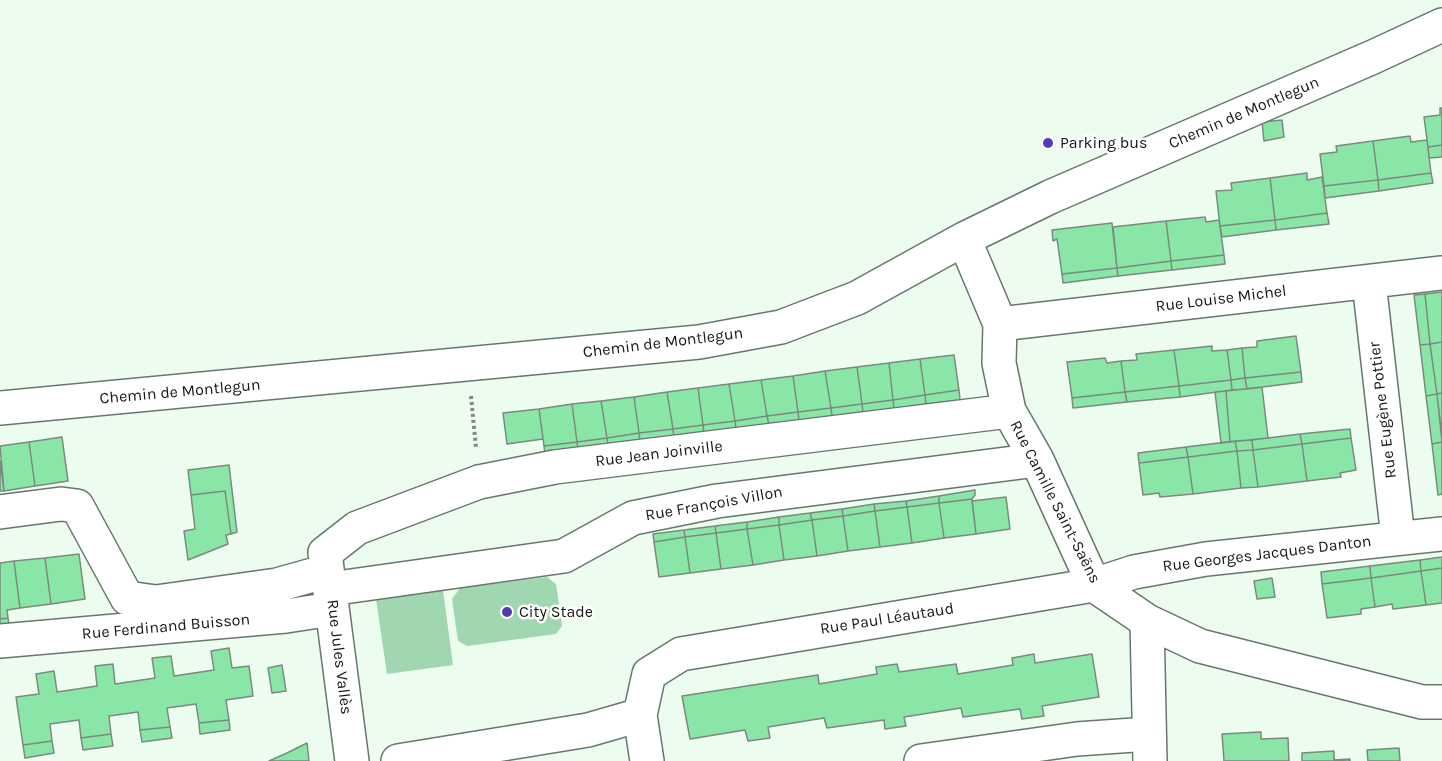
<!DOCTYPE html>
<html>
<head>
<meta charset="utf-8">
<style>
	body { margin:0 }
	canvas { display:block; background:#ecfdf0 }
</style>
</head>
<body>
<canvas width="1442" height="761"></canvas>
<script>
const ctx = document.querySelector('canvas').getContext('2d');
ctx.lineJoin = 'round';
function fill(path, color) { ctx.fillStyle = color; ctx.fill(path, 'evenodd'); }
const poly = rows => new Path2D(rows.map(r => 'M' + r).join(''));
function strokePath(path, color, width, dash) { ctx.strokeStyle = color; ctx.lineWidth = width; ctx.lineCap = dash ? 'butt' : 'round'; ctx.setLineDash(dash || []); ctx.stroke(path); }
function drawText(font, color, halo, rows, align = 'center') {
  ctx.font = font + ' Karla,sans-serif'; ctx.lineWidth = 5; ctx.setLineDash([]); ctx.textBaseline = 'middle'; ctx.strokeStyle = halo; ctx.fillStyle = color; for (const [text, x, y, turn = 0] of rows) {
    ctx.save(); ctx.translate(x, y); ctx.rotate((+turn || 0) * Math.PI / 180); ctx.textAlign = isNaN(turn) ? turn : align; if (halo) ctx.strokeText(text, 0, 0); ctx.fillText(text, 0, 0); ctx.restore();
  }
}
fill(poly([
	[547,577,556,584,562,626,556,634,467,646,458,641,452,599,460,588],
	[442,583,453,665,387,674,375,592]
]), '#a1d7b0');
const building = poly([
	[1440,108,1442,108,1442,145,1428,147,1424,117,1440,115,1440,108],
	[1282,120,1284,137,1264,141,1262,122,1282,120],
	[1410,136,1411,142,1427,140,1431,173,1378,180,1373,141,1410,136],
	[1373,141,1378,180,1324,186,1320,154,1337,152,1336,146,1373,141],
	[1442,145,1442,157,1429,158,1428,147,1442,145],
	[1307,173,1307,180,1322,177,1327,213,1275,220,1270,178,1307,173],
	[1431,173,1433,183,1379,191,1378,180,1431,173],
	[1270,178,1275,220,1220,226,1216,191,1232,190,1231,183,1270,178],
	[1378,180,1379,191,1325,198,1324,186,1378,180],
	[1327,213,1329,224,1276,230,1275,220,1327,213],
	[1205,217,1206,222,1219,220,1224,255,1171,261,1166,221,1205,217],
	[1275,220,1276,230,1222,237,1220,226,1275,220],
	[1166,221,1171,261,1117,268,1113,227,1166,221],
	[1112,223,1117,268,1062,274,1057,239,1053,241,1052,230,1112,223],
	[1224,255,1225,264,1172,270,1171,261,1224,255],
	[1171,261,1172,270,1118,276,1117,268,1171,261],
	[1117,268,1118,276,1063,283,1062,274,1117,268],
	[1442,292,1442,342,1430,344,1425,294,1442,292],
	[1425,294,1430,344,1420,345,1414,295,1425,294],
	[1296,336,1301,372,1245,378,1242,348,1257,347,1257,341,1296,336],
	[1442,342,1442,393,1437,394,1430,344,1442,342],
	[1430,344,1437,394,1426,396,1420,345,1430,344],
	[1212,346,1212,351,1227,350,1231,380,1179,386,1174,350,1212,346],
	[1242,348,1245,378,1231,380,1227,350,1242,348],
	[1174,350,1179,386,1125,392,1121,361,1137,360,1136,354,1174,350],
	[954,355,959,390,925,395,920,359,954,355],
	[1105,358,1107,363,1121,361,1125,392,1072,398,1067,362,1105,358],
	[920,359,925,395,893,400,889,363,920,359],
	[889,363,893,400,862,404,857,367,889,363],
	[857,367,862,404,831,408,825,371,857,367],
	[825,371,831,408,798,412,793,376,825,371],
	[1301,372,1302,382,1247,389,1245,378,1301,372],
	[793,376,798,412,767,416,761,380,793,376],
	[1245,378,1247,389,1232,390,1231,380,1245,378],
	[761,380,767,416,735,421,729,384,761,380],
	[1231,380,1232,390,1180,397,1179,386,1231,380],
	[729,384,735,421,703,425,698,388,729,384],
	[1179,386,1180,397,1127,402,1125,392,1179,386],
	[1262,387,1268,438,1230,442,1226,391,1262,387],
	[698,388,703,425,673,429,667,392,698,388],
	[959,390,960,400,926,404,925,395,959,390],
	[1226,391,1230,442,1221,443,1215,392,1226,391],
	[667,392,673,429,639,433,634,397,667,392],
	[1125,392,1127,402,1073,408,1072,398,1125,392],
	[1442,393,1442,437,1437,394,1442,393],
	[1437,394,1442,442,1432,444,1426,396,1437,394],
	[925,395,926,404,894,409,893,400,925,395],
	[634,397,639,433,607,438,601,401,634,397],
	[893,400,894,409,863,412,862,404,893,400],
	[601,401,607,438,577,442,572,404,601,401],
	[572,404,577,442,544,446,539,409,572,404],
	[862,404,863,412,832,416,831,408,862,404],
	[831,408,832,416,799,421,798,412,831,408],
	[539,409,543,439,507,444,503,413,539,409],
	[798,412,799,421,769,425,767,416,798,412],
	[767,416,769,425,736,429,735,421,767,416],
	[735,421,736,429,704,434,703,425,735,421],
	[703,425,704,434,674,438,673,429,703,425],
	[673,429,674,438,640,442,639,433,673,429],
	[1350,429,1351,438,1302,444,1300,434,1350,429],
	[639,433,640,442,608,446,607,438,639,433],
	[1300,434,1302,444,1253,450,1252,440,1300,434],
	[62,437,68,481,35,486,29,442,62,437],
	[607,438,608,446,578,450,577,442,607,438],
	[1351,438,1356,470,1340,473,1341,477,1307,481,1302,444,1351,438],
	[1252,440,1253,450,1237,451,1235,441,1252,440],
	[1235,441,1237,451,1188,457,1186,447,1235,441],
	[29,442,35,486,4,491,0,446,29,442],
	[577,442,578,450,545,455,544,446,577,442],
	[1442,442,1442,494,1438,495,1432,444,1442,442],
	[1302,444,1307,481,1258,487,1253,450,1302,444],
	[1186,447,1188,457,1139,463,1138,453,1186,447],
	[1253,450,1258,487,1241,488,1237,451,1253,450],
	[1237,451,1241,488,1193,494,1188,457,1237,451],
	[1188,457,1193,494,1160,497,1159,493,1143,495,1139,463,1188,457],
	[0,461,4,491,0,491,0,461],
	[229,465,237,532,231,534,225,491,191,495,188,470,229,465],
	[975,490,975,495,972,499,939,503,939,496,975,490],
	[225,491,231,534,226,535,228,544,188,560,184,531,195,529,191,495,225,491],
	[939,496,939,503,907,507,906,501,939,496],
	[1006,497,1010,529,976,534,972,501,1006,497],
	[972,499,976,534,944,538,939,503,972,499],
	[906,501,907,507,875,511,874,504,906,501],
	[939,503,944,538,912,543,907,507,939,503],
	[874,504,875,511,843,516,842,509,874,504],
	[907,507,912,543,880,547,875,511,907,507],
	[842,509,843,516,812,520,810,513,842,509],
	[875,511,880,547,848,551,843,516,875,511],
	[810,513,812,520,779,525,779,517,810,513],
	[843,516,848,551,817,556,812,520,843,516],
	[779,517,779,525,747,529,747,522,779,517],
	[812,520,817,556,784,560,779,525,812,520],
	[747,522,747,529,716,533,715,526,747,522],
	[779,525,784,560,753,565,747,529,779,525],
	[715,526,716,533,685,537,684,530,715,526],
	[747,529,753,565,721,569,716,533,747,529],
	[684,530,685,537,654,542,653,534,684,530],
	[716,533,721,569,690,573,685,537,716,533],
	[685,537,690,573,659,577,654,542,685,537],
	[79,554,85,599,51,604,45,558,79,554],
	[1442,557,1442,568,1421,571,1420,560,1442,557],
	[45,558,51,604,20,608,14,561,45,558],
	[1420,560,1421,571,1371,578,1370,566,1420,560],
	[14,561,20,608,7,610,8,618,0,619,0,563,14,561],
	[1370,566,1371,578,1322,584,1321,572,1370,566],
	[1442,568,1442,603,1426,605,1421,571,1442,568],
	[1421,571,1426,605,1393,609,1392,604,1375,607,1371,578,1421,571],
	[1272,578,1275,597,1257,599,1254,581,1272,578],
	[1371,578,1375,607,1361,609,1361,614,1327,618,1322,584,1371,578],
	[8,618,9,624,0,625,0,619,8,618],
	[229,648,232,668,249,666,253,696,226,700,229,720,199,723,196,704,167,708,170,727,140,730,138,712,109,716,111,734,81,738,79,720,50,724,52,741,23,745,16,697,39,694,36,674,54,671,57,692,97,686,95,666,113,664,115,684,155,678,152,658,171,656,174,676,214,670,211,651,229,648],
	[1034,654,1035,663,1092,654,1099,697,1042,706,1044,716,1022,719,1020,709,963,717,961,708,904,717,906,726,885,729,884,720,827,728,824,718,768,727,770,738,748,741,745,730,690,739,682,696,818,675,819,684,877,674,876,667,897,664,899,672,956,664,958,674,1013,665,1012,658,1034,654],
	[282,665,286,691,272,693,268,668,282,665],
	[229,720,230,730,200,734,199,723,229,720],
	[170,727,172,738,142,742,140,730,170,727],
	[1261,732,1261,739,1288,738,1289,761,1224,761,1222,734,1261,732],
	[111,734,113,746,83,750,81,738,111,734],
	[52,741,54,753,25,758,23,745,52,741],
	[307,743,309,761,269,761,287,753,307,743],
	[1399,748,1400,761,1368,761,1367,750,1399,748],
	[1334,751,1334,760,1350,759,1350,761,1302,761,1302,753,1334,751]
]);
fill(building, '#8ae6a7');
strokePath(building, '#7a8a7e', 1.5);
const minor = poly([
	[964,239,1000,324,999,363,1009,411,1037,460,1094,585,1147,621,1200,646,1422,702,1442,702],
	[1369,282,1398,538],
	[1000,324,1442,273],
	[0,408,699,342,781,327,857,298,964,239,1050,197,1373,57,1442,25],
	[0,512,61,504,77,506,127,598,156,602,277,585,327,571],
	[330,589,564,556,633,518,717,501,1037,460],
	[1147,621,1150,761],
	[0,641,286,616,332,609],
	[352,761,325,553,357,528,479,482,555,467,1009,411],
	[398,761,588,730,640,715],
	[647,761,640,715,649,674,681,654,1094,585,1134,572,1206,559,1442,534],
	[921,761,1077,739,1148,734]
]);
strokePath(minor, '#68776c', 36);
strokePath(poly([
	[471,396,476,448]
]), '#7f8b82', 4, [3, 3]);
strokePath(minor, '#fff', 33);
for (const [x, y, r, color] of [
	[1048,143,6,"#563ab2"],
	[507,612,6,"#563ab2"]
]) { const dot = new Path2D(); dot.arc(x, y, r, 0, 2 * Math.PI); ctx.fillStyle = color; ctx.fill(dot); strokePath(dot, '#fff', 2); }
drawText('16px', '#121813', '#fff', [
	["Chemin de Montlegun",1244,113,-23],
	["Rue Louise Michel",1221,299,-7],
	["Chemin de Montlegun",663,343,-7],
	["Chemin de Montlegun",180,392,-5],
	["Rue Eugène Pottier",1383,410,-97],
	["Rue Jean Joinville",659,454,-7],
	["Rue Camille Saint-Saëns",1055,502,63],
	["Rue François Villon",714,504,-10],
	["Rue Georges Jacques Danton",1267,554,-7],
	["Rue Paul Léautaud",887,619,-9],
	["Rue Ferdinand Buisson",166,627,-5],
	["Rue Jules Vallès",339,657,83]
]);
drawText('16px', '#121813', '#fff', [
	["Parking bus",1060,143],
	["City Stade",519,612]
], 'left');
</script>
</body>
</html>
